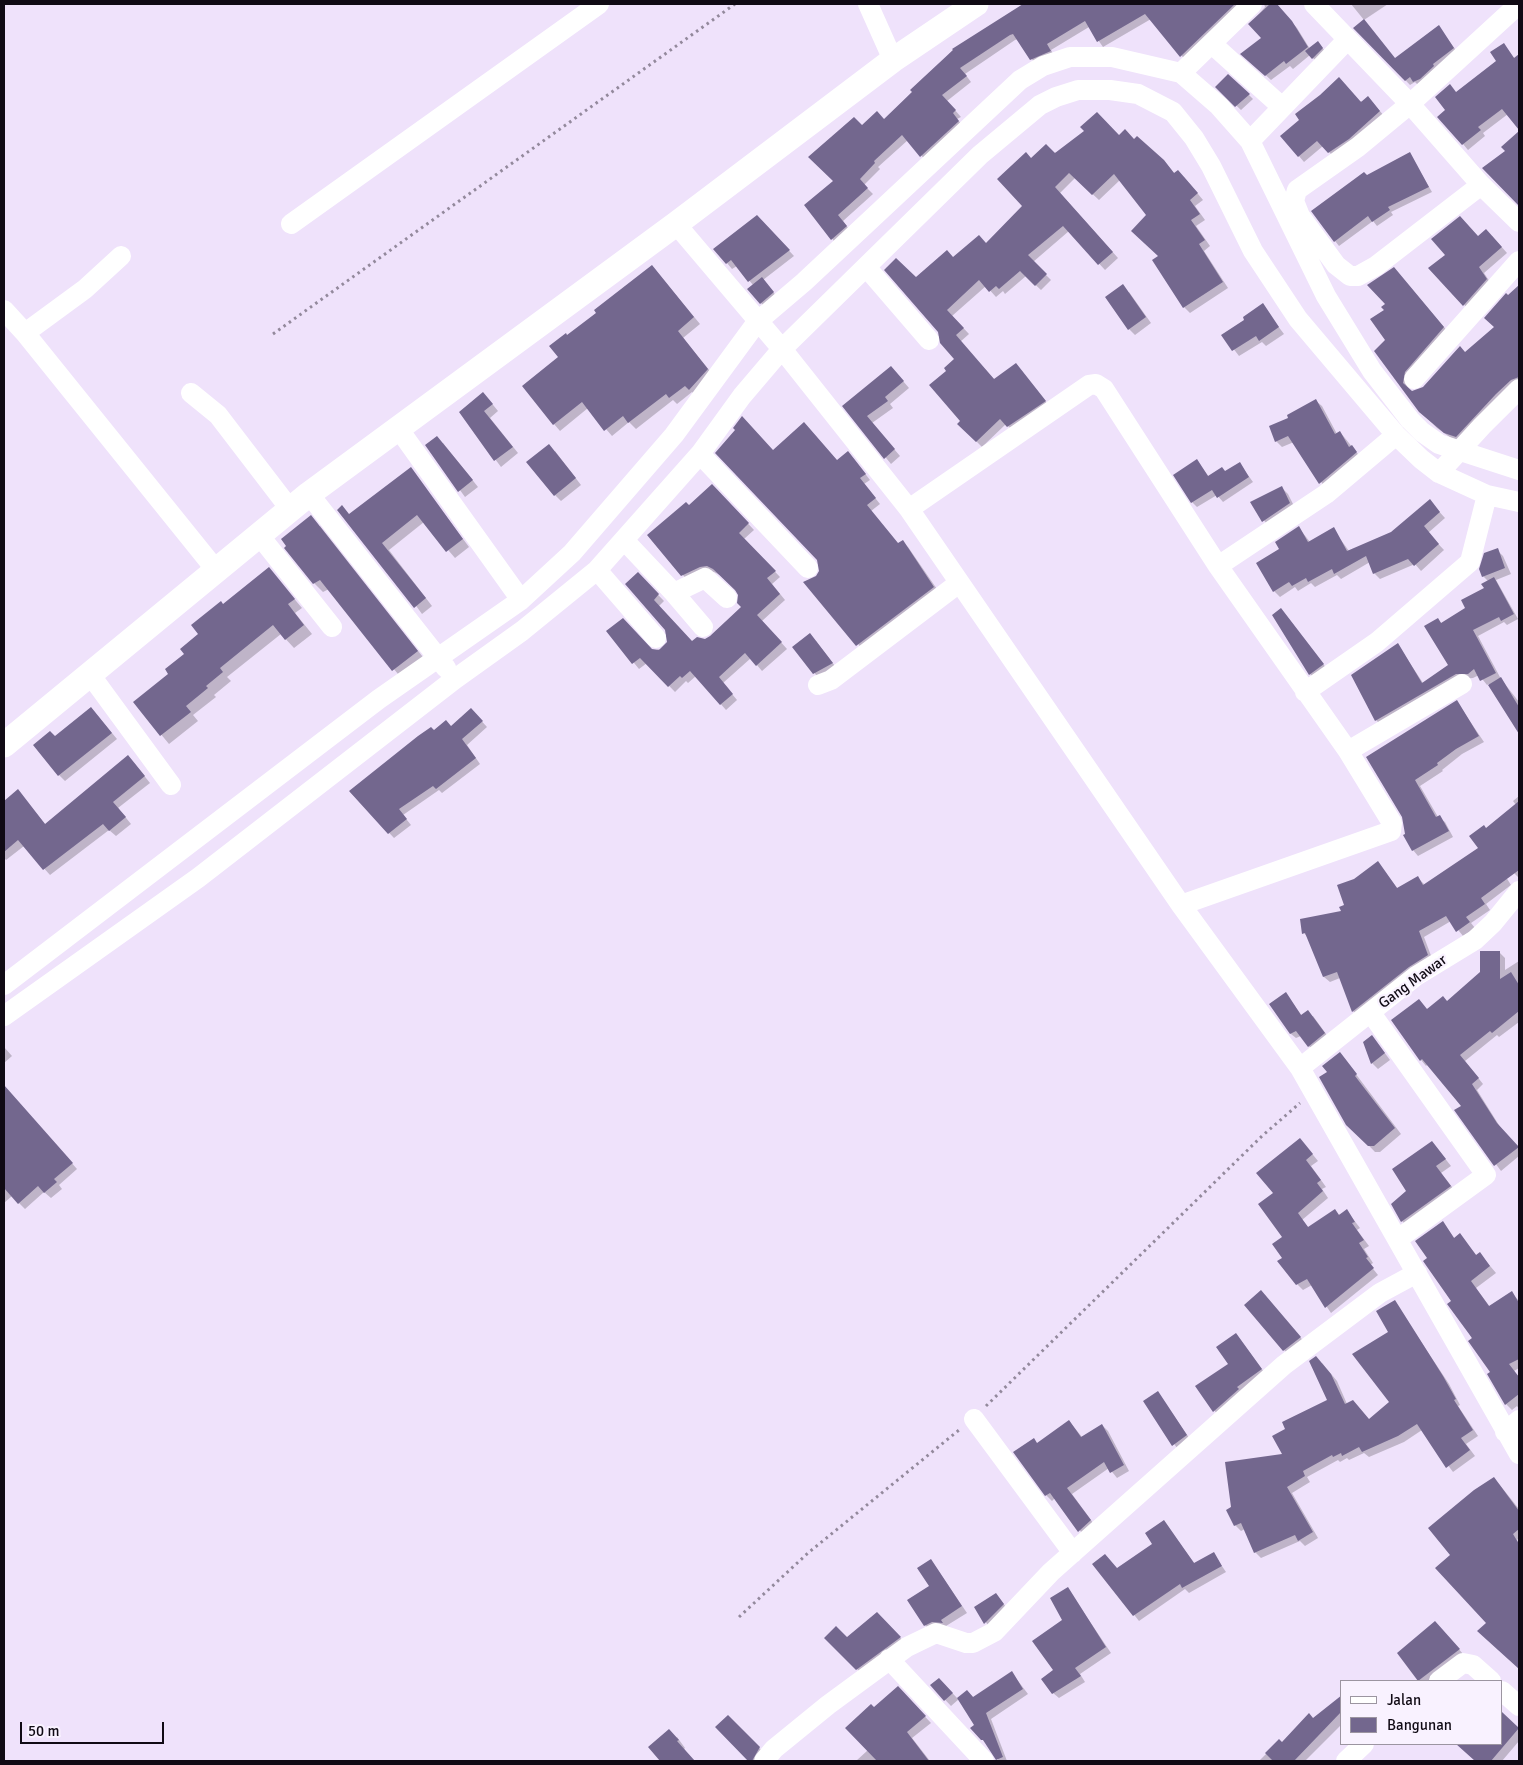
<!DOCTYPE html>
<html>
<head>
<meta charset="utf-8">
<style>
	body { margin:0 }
	#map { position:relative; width:1523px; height:1765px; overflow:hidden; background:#efe2fb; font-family:Signika,sans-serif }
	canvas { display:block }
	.frame { position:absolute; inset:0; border:5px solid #100a14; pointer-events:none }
	.legend { position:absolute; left:1340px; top:1680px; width:162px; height:65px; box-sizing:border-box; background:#f9f2ff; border:1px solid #9c95a1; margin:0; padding:6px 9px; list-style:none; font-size:15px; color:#100a14 }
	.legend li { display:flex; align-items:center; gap:10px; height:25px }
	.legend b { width:25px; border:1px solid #9c95a1 }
	.scale { position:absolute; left:20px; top:1722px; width:144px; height:22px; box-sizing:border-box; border:2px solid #100a14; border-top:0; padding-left:6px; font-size:15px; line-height:18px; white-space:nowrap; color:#100a14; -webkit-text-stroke:4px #f9f2ff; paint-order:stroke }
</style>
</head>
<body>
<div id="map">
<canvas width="1523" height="1765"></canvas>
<div class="frame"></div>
<ul class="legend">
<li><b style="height:6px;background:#fff"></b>Jalan</li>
<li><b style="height:14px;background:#73678e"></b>Bangunan</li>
</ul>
<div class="scale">50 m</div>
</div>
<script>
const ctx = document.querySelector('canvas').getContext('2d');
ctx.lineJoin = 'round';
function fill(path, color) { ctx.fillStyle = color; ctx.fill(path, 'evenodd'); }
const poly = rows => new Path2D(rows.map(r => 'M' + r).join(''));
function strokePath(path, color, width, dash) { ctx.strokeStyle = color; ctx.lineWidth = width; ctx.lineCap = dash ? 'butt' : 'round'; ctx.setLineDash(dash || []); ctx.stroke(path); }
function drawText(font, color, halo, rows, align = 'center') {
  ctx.font = font + ' Signika,sans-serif'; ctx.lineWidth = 4.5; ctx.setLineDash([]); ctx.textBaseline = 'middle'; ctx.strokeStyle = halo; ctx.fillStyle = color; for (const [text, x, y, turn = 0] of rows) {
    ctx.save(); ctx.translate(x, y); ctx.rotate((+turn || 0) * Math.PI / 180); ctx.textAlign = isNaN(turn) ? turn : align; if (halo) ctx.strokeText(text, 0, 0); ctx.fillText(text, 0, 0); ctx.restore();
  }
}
fill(poly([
	[1024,4,1246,4,1187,62,1151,19,1103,47,1089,27,1051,50,1055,57,1036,65,1018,39,1015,40,965,74,971,82,947,101,961,117,957,119,964,127,927,162,908,140,878,167,880,169,864,185,873,194,843,221,851,232,837,245,806,205,835,181,810,157,854,119,862,126,885,120,954,49],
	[1264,4,1275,4,1297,28,1310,49,1320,45,1325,51,1316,61,1310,55,1293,69,1290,66,1271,80,1248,59,1263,39,1250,24,1265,7],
	[1351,4,1388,4,1364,20],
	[1438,26,1458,53,1419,86,1415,82,1410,85,1355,28,1395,59],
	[1504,45,1515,59,1519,55,1519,128,1508,114,1483,133,1485,136,1468,150,1463,144,1447,111,1457,93,1497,61],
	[1217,87,1249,95,1253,99,1241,110],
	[1321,96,1373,103,1385,117,1335,158,1323,146,1304,162,1282,136,1301,120],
	[1519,133,1519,204,1483,168,1507,151,1503,147],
	[1119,136,1135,140,1164,161,1175,174,1184,177,1203,200,1195,206,1205,220,1196,226,1210,246,1204,251,1228,288,1190,313,1184,307,1160,256,1147,215,1120,180,1099,200,1075,178,1060,193,1118,258,1105,270,1069,231,1033,262,1051,280,1041,290,1026,276,1005,294,1003,291,996,297,986,286,952,316,969,334,960,342,995,380,1016,364,1050,407,1014,432,1006,424,982,447,959,424,962,421,948,371,956,359,939,332,916,279,986,244,1024,206,1031,159],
	[1409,153,1432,192,1391,212,1393,215,1377,226,1373,221,1339,246,1335,241,1367,176],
	[757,216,794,256,763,280,779,299,766,309,761,303,753,285,737,266,732,269,727,263],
	[1492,236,1507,253,1484,273,1492,285,1469,310,1430,268,1478,238],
	[652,266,700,324,683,338,714,376,696,396,692,392,677,404,673,400,636,429,629,422,612,436,588,408,560,431,554,424,560,357,568,337],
	[1399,274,1449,333,1410,377,1408,389,1412,392,1424,388,1496,328,1508,297,1519,287,1519,384,1462,442,1451,438,1437,428,1420,411,1375,351,1387,340,1385,310],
	[1129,292,1151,323,1135,335,1129,329],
	[1262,305,1284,334,1266,346,1262,342,1239,356,1223,335,1246,320],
	[897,374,909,388,890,404,893,408,872,423,900,456,891,464,844,406],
	[489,400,498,411,490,418,518,453,501,467,460,412],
	[1316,401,1322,406,1337,434,1340,432,1362,459,1326,489,1294,442,1282,447,1276,441,1290,419],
	[443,443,478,487,465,497,427,445],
	[555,451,581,485,561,501,555,495],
	[774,451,838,462,853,458,870,480,864,484,880,504,871,511,899,545,902,542,908,547,939,592,862,650,817,577,821,571,818,560],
	[1197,461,1209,477,1225,472,1240,464,1253,482,1223,502,1217,495,1197,507,1192,502],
	[411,469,469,547,455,558,424,522,389,550,432,606,422,614,350,515],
	[712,485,754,530,744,539,780,577,772,584,785,600,762,621,787,649,762,671,751,658,723,683,737,700,726,710,696,676,688,683,686,681,675,692,647,663,639,669,608,631,652,651,664,648,669,642,666,630,638,574,664,601,658,607,693,643,711,637,743,607,740,595,720,575,714,572,706,572,688,581,649,535,690,507],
	[1282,488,1288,494,1296,510,1269,527,1251,503],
	[1435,507,1445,518,1428,533,1444,550,1421,571,1415,564,1380,579,1374,573,1370,562,1341,579,1337,575,1315,587,1311,583,1298,591,1295,587,1280,597,1274,591,1281,549,1299,528,1310,542,1333,529,1349,551,1392,533],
	[320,526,426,661,402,679,329,589,323,592,314,583],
	[1497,550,1503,556,1511,574,1496,580,1518,619,1507,625,1504,622,1478,636,1501,679,1519,702,1519,731,1489,684,1487,685,1479,675,1473,678,1462,679,1382,726,1376,720,1352,675,1398,645,1423,683,1449,665,1438,619,1442,624,1467,608,1485,589,1488,581,1483,576],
	[269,569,302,608,295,613,312,634,294,648,281,634,227,677,231,681,214,695,216,697,193,715,198,721,169,744,135,703,170,674,223,605],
	[1285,614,1327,669,1314,678,1310,674],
	[816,641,838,670,820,680,794,647],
	[1457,702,1484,742,1462,754,1442,770,1443,771,1420,786,1438,817,1445,822,1453,837,1418,856,1413,850,1406,834,1403,816,1367,757],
	[97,715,117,739,65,781,59,775,55,738],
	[476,715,487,727,467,745,480,764,442,793,439,790,403,815,411,825,394,838,350,792,434,731,452,727],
	[134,763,150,783,118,808,131,824,116,836,109,830,50,875,24,846,6,860,4,858,4,824,6,822,4,819,4,803,18,791,46,825],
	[1519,796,1519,878,1512,871,1506,877,1511,885,1486,904,1490,910,1471,923,1475,928,1463,936,1451,921,1424,937,1433,961,1358,1017,1353,1011,1340,978,1330,982,1324,977,1309,939,1304,933,1342,912,1354,880,1378,863,1398,889,1418,878,1425,885,1479,848,1486,829,1516,805,1513,801],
	[1499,952,1505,958,1505,970,1519,961,1519,1022,1499,1037,1497,1035,1465,1061,1483,1084,1477,1090,1502,1130,1519,1149,1519,1156,1501,1171,1456,1110,1462,1106,1428,1064,1426,1066,1421,1060,1392,1021,1447,1002,1481,972],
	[1286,994,1302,1016,1313,1016,1329,1038,1313,1051,1301,1036,1296,1038,1291,1034,1270,1004],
	[1372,1036,1390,1060,1378,1069,1372,1063],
	[4,1047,12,1056,4,1063],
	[1340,1053,1401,1134,1380,1152,1375,1152,1348,1124,1329,1072],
	[4,1086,77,1169,59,1185,62,1189,51,1198,44,1192,25,1209,12,1196,4,1203],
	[1432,1142,1451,1166,1441,1173,1456,1192,1408,1227,1402,1221,1408,1191],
	[1305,1145,1318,1161,1311,1166,1326,1187,1322,1189,1328,1198,1302,1220,1309,1228,1347,1211,1360,1228,1357,1230,1369,1246,1364,1249,1373,1263,1370,1265,1378,1275,1331,1313,1312,1285,1303,1290,1297,1284,1283,1258,1284,1237,1274,1193],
	[1443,1223,1455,1239,1460,1235,1477,1256,1480,1254,1496,1273,1476,1288,1490,1307,1512,1293,1519,1301,1519,1368,1514,1371,1519,1377,1519,1409,1517,1406,1512,1410,1506,1404,1491,1373,1452,1302,1425,1261,1428,1258],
	[1267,1298,1306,1344,1290,1356,1284,1350],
	[1394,1301,1449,1384,1460,1405,1458,1406,1478,1436,1466,1444,1475,1456,1453,1472,1422,1430,1404,1442,1369,1457,1364,1453,1349,1460,1347,1458,1340,1462,1338,1460,1307,1477,1310,1482,1292,1493,1318,1538,1305,1546,1300,1541,1261,1558,1255,1552,1245,1529,1241,1531,1235,1525,1228,1510,1284,1455,1328,1401,1322,1363,1337,1381,1347,1404,1369,1420,1391,1402,1390,1332],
	[1236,1334,1267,1376,1220,1418,1197,1387,1230,1364],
	[1158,1393,1192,1442,1179,1451,1145,1401],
	[1069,1421,1082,1437,1102,1425,1108,1431,1129,1471,1117,1478,1109,1468,1072,1494,1096,1527,1085,1537,1055,1498,1052,1501,1046,1495,1037,1444],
	[1499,1484,1519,1509,1519,1538,1517,1540,1519,1543,1519,1668,1484,1636,1487,1623,1452,1555],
	[1164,1522,1195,1564,1213,1553,1226,1572,1189,1593,1185,1589,1139,1621,1094,1564,1118,1570,1154,1544],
	[931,1560,967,1613,946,1626,931,1631,925,1625,931,1587],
	[1068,1589,1111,1653,1080,1674,1085,1682,1059,1698,1053,1693,1054,1671],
	[996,1594,1009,1611,991,1629,975,1608],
	[877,1613,906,1644,863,1675,826,1638,847,1638],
	[1440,1628,1464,1655,1435,1681,1420,1681,1399,1653],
	[1012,1673,1028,1694,991,1719,1007,1761,999,1761,988,1745,971,1728,976,1725,959,1699,951,1706,931,1685,939,1679,958,1699,967,1691,974,1698],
	[898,1688,931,1723,912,1738,930,1761,856,1761,868,1750,874,1709],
	[1342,1696,1342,1724,1305,1761,1259,1761,1279,1741,1282,1743],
	[1502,1714,1519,1729,1519,1741,1502,1761,1476,1761,1465,1751,1472,1744,1502,1744],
	[728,1716,765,1754,761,1761,750,1761,717,1727],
	[677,1737,685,1748,684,1749,694,1761,661,1761]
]), '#0003');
fill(poly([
	[1023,4,1235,4,1180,57,1145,14,1097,42,1085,21,1047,44,1051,51,1030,60,1013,34,1010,35,960,68,967,76,942,95,956,110,953,113,959,121,920,157,902,135,874,161,875,163,860,179,868,188,838,215,847,226,831,240,804,205,833,181,808,157,854,117,862,125,877,111,884,119,912,92,910,90,953,50,952,49],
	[1270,4,1277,4,1292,21,1308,47,1286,64,1284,61,1265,76,1240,54,1261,38,1248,24],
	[1364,19,1395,58,1439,25,1454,48,1433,64,1434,66,1420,79,1413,82,1410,77,1405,81,1353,28],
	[1318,41,1323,48,1312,59,1305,51],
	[1504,43,1514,58,1519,54,1519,130,1502,109,1478,127,1481,130,1462,145,1437,117,1445,110,1435,97,1450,84,1456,92,1496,61,1490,52],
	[1228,74,1250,94,1235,107,1215,87],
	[1339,77,1361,102,1368,96,1380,111,1349,139,1328,153,1317,141,1298,157,1280,136,1299,120,1295,114,1320,95],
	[1097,112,1119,135,1125,129,1134,139,1137,136,1164,160,1174,173,1178,170,1198,193,1190,200,1200,214,1191,220,1205,240,1199,244,1223,282,1183,308,1152,260,1158,256,1131,231,1146,215,1114,174,1092,195,1069,173,1055,187,1113,252,1098,265,1063,226,1028,255,1047,274,1035,286,1020,271,999,289,996,286,989,292,979,280,947,310,964,328,956,335,994,379,1016,363,1046,401,1007,427,1000,419,976,442,957,424,960,421,929,385,946,371,944,368,954,359,940,343,938,332,884,270,896,258,916,277,947,250,953,257,979,235,986,243,1022,206,997,179,1026,152,1031,158,1046,144,1055,153,1084,131,1080,127],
	[1519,131,1519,206,1482,168,1505,151,1501,147],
	[1410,152,1429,187,1388,207,1390,210,1372,222,1368,216,1334,242,1311,211,1364,172,1367,175],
	[757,215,790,250,748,282,731,260,726,264,713,249],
	[1460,216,1478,236,1486,229,1502,247,1479,267,1487,279,1463,306,1428,268,1445,255,1431,239],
	[652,265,694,317,678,331,708,369,689,390,685,386,669,398,666,394,628,423,623,416,604,431,582,402,553,425,522,386,558,357,549,346,566,333,567,335,596,313,594,310],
	[1394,267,1444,327,1405,372,1403,383,1412,391,1423,387,1460,346,1465,352,1494,327,1484,318,1506,293,1508,295,1519,285,1519,377,1511,380,1496,394,1456,437,1444,433,1419,412,1374,351,1385,340,1370,319,1384,310,1381,307,1385,304,1367,285],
	[762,277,774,292,760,304,747,289],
	[1123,284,1146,317,1128,330,1105,297],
	[1263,303,1279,327,1259,341,1256,336,1232,351,1221,335,1244,320,1243,317],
	[891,366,904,381,885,397,888,401,867,416,895,449,884,459,842,406],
	[483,392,493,404,484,411,513,447,494,461,459,412],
	[1316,399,1335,434,1340,431,1349,447,1352,445,1357,452,1319,484,1288,436,1275,442,1269,426,1288,418,1287,415],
	[742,416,773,450,804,422,837,460,848,451,866,474,860,478,876,498,867,505,898,543,903,540,934,587,856,646,803,582,816,576,819,571,817,560,715,453,735,430,733,428],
	[437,436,473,480,458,492,425,445],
	[549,444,576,478,554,496,526,462],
	[1197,459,1208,476,1222,467,1225,471,1240,462,1249,477,1217,498,1212,490,1191,503,1173,475],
	[411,467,463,539,446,552,417,515,382,543,426,598,414,608,337,510,342,505,349,514],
	[712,484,749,523,739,533,776,571,767,578,780,594,757,615,782,642,756,666,745,653,719,677,733,694,720,705,690,671,682,678,680,676,668,687,640,658,632,664,606,631,623,618,652,649,659,650,667,642,665,630,625,584,638,572,659,594,654,600,692,641,697,637,705,639,710,636,741,607,737,603,738,595,735,590,713,569,707,566,700,567,681,576,647,535,686,502,689,505],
	[1282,486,1290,503,1262,522,1250,502],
	[1430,499,1440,512,1424,526,1439,544,1414,566,1408,559,1373,574,1366,556,1334,574,1332,569,1308,582,1306,578,1292,586,1289,582,1273,592,1256,563,1279,549,1275,542,1299,526,1308,542,1334,527,1347,551,1391,532],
	[311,515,418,651,392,671,320,580,313,584,284,548,286,546,281,539],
	[1498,548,1505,568,1482,577,1479,569,1484,553],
	[269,567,295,599,288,604,304,625,285,640,273,625,220,668,223,672,206,686,208,688,186,706,191,712,160,736,133,702,168,674,165,669,184,654,180,649,198,634,191,625,221,601,223,604],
	[1494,577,1514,614,1501,621,1499,617,1473,630,1496,673,1480,681,1474,669,1468,674,1456,674,1375,721,1351,675,1398,643,1422,683,1448,665,1424,626,1438,618,1441,623,1465,608,1461,600,1484,588,1481,584],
	[1281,608,1324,664,1309,675,1272,615],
	[810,633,833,663,813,674,792,647],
	[1501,677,1519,707,1519,734,1488,685],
	[1457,700,1479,736,1456,749,1437,763,1438,765,1415,780,1436,817,1440,815,1449,831,1412,851,1403,835,1405,834,1402,817,1366,757],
	[91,707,112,733,58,776,33,745,50,731,55,736],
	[471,708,483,721,462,739,476,758,436,789,433,786,399,809,407,819,388,834,349,791,418,736,431,727,434,730,446,720,451,726],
	[128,755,145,776,113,802,126,817,109,831,103,824,43,870,18,840,4,852,4,801,18,789,45,824],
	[1519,801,1519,870,1481,898,1485,904,1466,917,1470,922,1456,932,1446,916,1419,931,1428,955,1409,967,1352,1012,1337,972,1323,977,1305,933,1302,934,1300,919,1341,911,1339,907,1344,905,1337,885,1354,879,1378,861,1397,888,1418,876,1423,885,1478,848,1469,836,1484,825,1486,828],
	[1480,951,1500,951,1500,979,1511,972,1519,985,1519,1011,1492,1033,1490,1031,1460,1055,1479,1078,1472,1084,1497,1123,1519,1147,1494,1166,1454,1110,1461,1106,1422,1059,1420,1061,1391,1020,1419,999,1427,1009,1443,996,1447,1001,1480,972],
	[1286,992,1301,1015,1308,1010,1325,1033,1308,1047,1296,1031,1290,1034,1269,1004],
	[1372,1035,1385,1053,1371,1064,1363,1042],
	[1340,1052,1357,1074,1355,1076,1395,1128,1374,1146,1368,1146,1346,1125,1319,1077,1327,1072,1322,1066],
	[4,1085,73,1163,54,1179,57,1182,44,1193,38,1186,18,1204,4,1188],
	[1300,1138,1313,1154,1306,1160,1321,1180,1317,1183,1323,1191,1298,1213,1308,1227,1335,1209,1339,1215,1347,1209,1355,1222,1352,1223,1364,1240,1359,1243,1368,1257,1366,1258,1374,1268,1325,1308,1307,1279,1296,1285,1277,1261,1282,1258,1272,1244,1282,1237,1258,1204,1273,1193,1256,1173],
	[1432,1141,1446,1159,1436,1166,1451,1186,1401,1222,1391,1204,1406,1191,1392,1169],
	[1443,1221,1454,1238,1460,1233,1476,1255,1480,1252,1490,1266,1471,1281,1489,1306,1512,1291,1519,1303,1519,1359,1509,1364,1519,1377,1519,1394,1505,1405,1487,1374,1490,1372,1468,1341,1472,1338,1447,1304,1451,1301,1423,1261,1427,1258,1415,1241],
	[1261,1290,1301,1337,1283,1351,1244,1305],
	[1395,1300,1443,1376,1456,1399,1454,1400,1473,1430,1461,1438,1470,1450,1446,1468,1417,1424,1398,1436,1362,1452,1359,1447,1342,1456,1341,1453,1333,1457,1332,1455,1303,1471,1305,1476,1287,1487,1313,1532,1298,1541,1295,1535,1254,1553,1241,1523,1234,1526,1226,1510,1231,1507,1225,1462,1282,1454,1272,1436,1285,1429,1282,1422,1327,1400,1309,1361,1316,1356,1331,1374,1345,1404,1353,1400,1369,1419,1389,1402,1352,1354,1388,1332,1376,1311],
	[1236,1333,1262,1369,1237,1387,1239,1389,1213,1412,1195,1386,1228,1364,1216,1347],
	[1158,1391,1187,1435,1172,1446,1143,1401],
	[1069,1420,1081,1437,1102,1424,1124,1465,1110,1473,1104,1462,1067,1488,1091,1520,1078,1532,1050,1493,1045,1496,1013,1452,1034,1438,1037,1443],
	[1494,1477,1519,1511,1519,1529,1513,1534,1519,1544,1519,1669,1477,1631,1486,1623,1435,1568,1450,1555,1428,1528,1474,1490],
	[1164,1520,1194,1563,1214,1552,1222,1566,1182,1588,1180,1584,1133,1616,1092,1564,1105,1554,1117,1568,1152,1544,1145,1533],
	[931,1559,962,1606,941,1620,943,1623,932,1622,924,1626,907,1600,929,1586,917,1568],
	[1068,1587,1106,1647,1075,1668,1081,1676,1052,1694,1041,1679,1053,1670,1032,1641,1062,1620,1050,1598],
	[996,1593,1004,1604,984,1624,974,1607],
	[877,1612,901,1637,856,1670,824,1638,836,1626,847,1637],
	[1435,1621,1460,1649,1418,1681,1397,1653],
	[1012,1671,1023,1689,986,1713,1003,1757,996,1760,983,1740,981,1740,970,1728,974,1725,957,1698,967,1690,973,1697],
	[939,1678,953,1693,944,1701,930,1685],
	[898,1686,926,1716,907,1732,929,1761,877,1761,845,1728,871,1704,874,1707],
	[1342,1695,1342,1711,1294,1761,1273,1761,1265,1753,1279,1739,1282,1742,1309,1713,1313,1718],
	[1502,1712,1519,1728,1491,1761,1475,1761,1456,1744,1502,1744],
	[728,1715,760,1747,752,1761,748,1761,715,1727],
	[669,1729,679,1740,677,1741,695,1761,660,1761,648,1747]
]), '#73678e');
strokePath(poly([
	[273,334,735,4],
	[986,1406,1262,1136,1300,1103],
	[739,1617,808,1553,959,1430]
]), '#93899c', 3, [2.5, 4]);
strokePath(poly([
	[868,4,893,60],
	[1314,4,1410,104,1481,185,1519,222],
	[1212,44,1282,107],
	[1181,73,1252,4],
	[1250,141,1347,40],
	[1481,185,1376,266,1358,276,1350,276,1336,265,1300,216,1294,201,1297,190,1358,147,1410,104,1519,4],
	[291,224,599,4],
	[676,224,782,349,909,509,1181,905,1300,1068,1519,1454],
	[867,268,929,340],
	[4,310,25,333,216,570],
	[25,333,85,289,121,256],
	[1414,379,1519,261],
	[191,393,218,415,290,509],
	[398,428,521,600],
	[700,454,808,568],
	[1439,473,1482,426,1519,389],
	[309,494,446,668],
	[909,509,1089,385,1096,384,1104,389,1218,566,1348,751,1392,823,1391,831,1181,905],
	[259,535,332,627],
	[624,540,674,593,705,578,727,598],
	[1218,566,1326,494,1396,435],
	[597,570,656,638],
	[674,593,703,627],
	[89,673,171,785],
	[818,685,831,680,959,583],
	[1305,692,1377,642,1470,562,1487,495],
	[1348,751,1462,684],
	[4,985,379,699,521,600,572,553,674,435,757,322,804,282,1020,80,1043,66,1070,57,1112,57,1181,73,1219,106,1250,141,1326,296,1372,371,1410,420,1422,432,1439,444,1519,470],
	[1371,1013,1486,1175,1398,1239],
	[4,1016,198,878,455,679,522,631,597,570,700,454,742,396,782,349,980,155,1040,105,1056,97,1078,90,1110,90,1138,94,1173,112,1194,138,1211,166,1253,251,1298,319,1396,435,1421,459,1439,473,1487,495,1519,502],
	[1300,1068,1416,976,1475,940,1493,923,1519,891],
	[974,1419,1073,1553],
	[1505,1432,1519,1420],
	[889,1659,984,1761],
	[1439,1681,1463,1663,1473,1665,1491,1681],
	[1502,1691,1519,1706],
	[764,1761,774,1749,828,1705,907,1647,936,1633,966,1643,973,1643,994,1632,1051,1572,1284,1365,1380,1293,1417,1273],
	[1346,1761,1364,1744]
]), '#fff', 20);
strokePath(poly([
	[4,745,309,494,676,224,893,60,976,4]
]), '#fff', 25);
drawText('15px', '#100a14', '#f9f2ff', [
	["Gang Mawar",1413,982,-36]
]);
</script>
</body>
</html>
